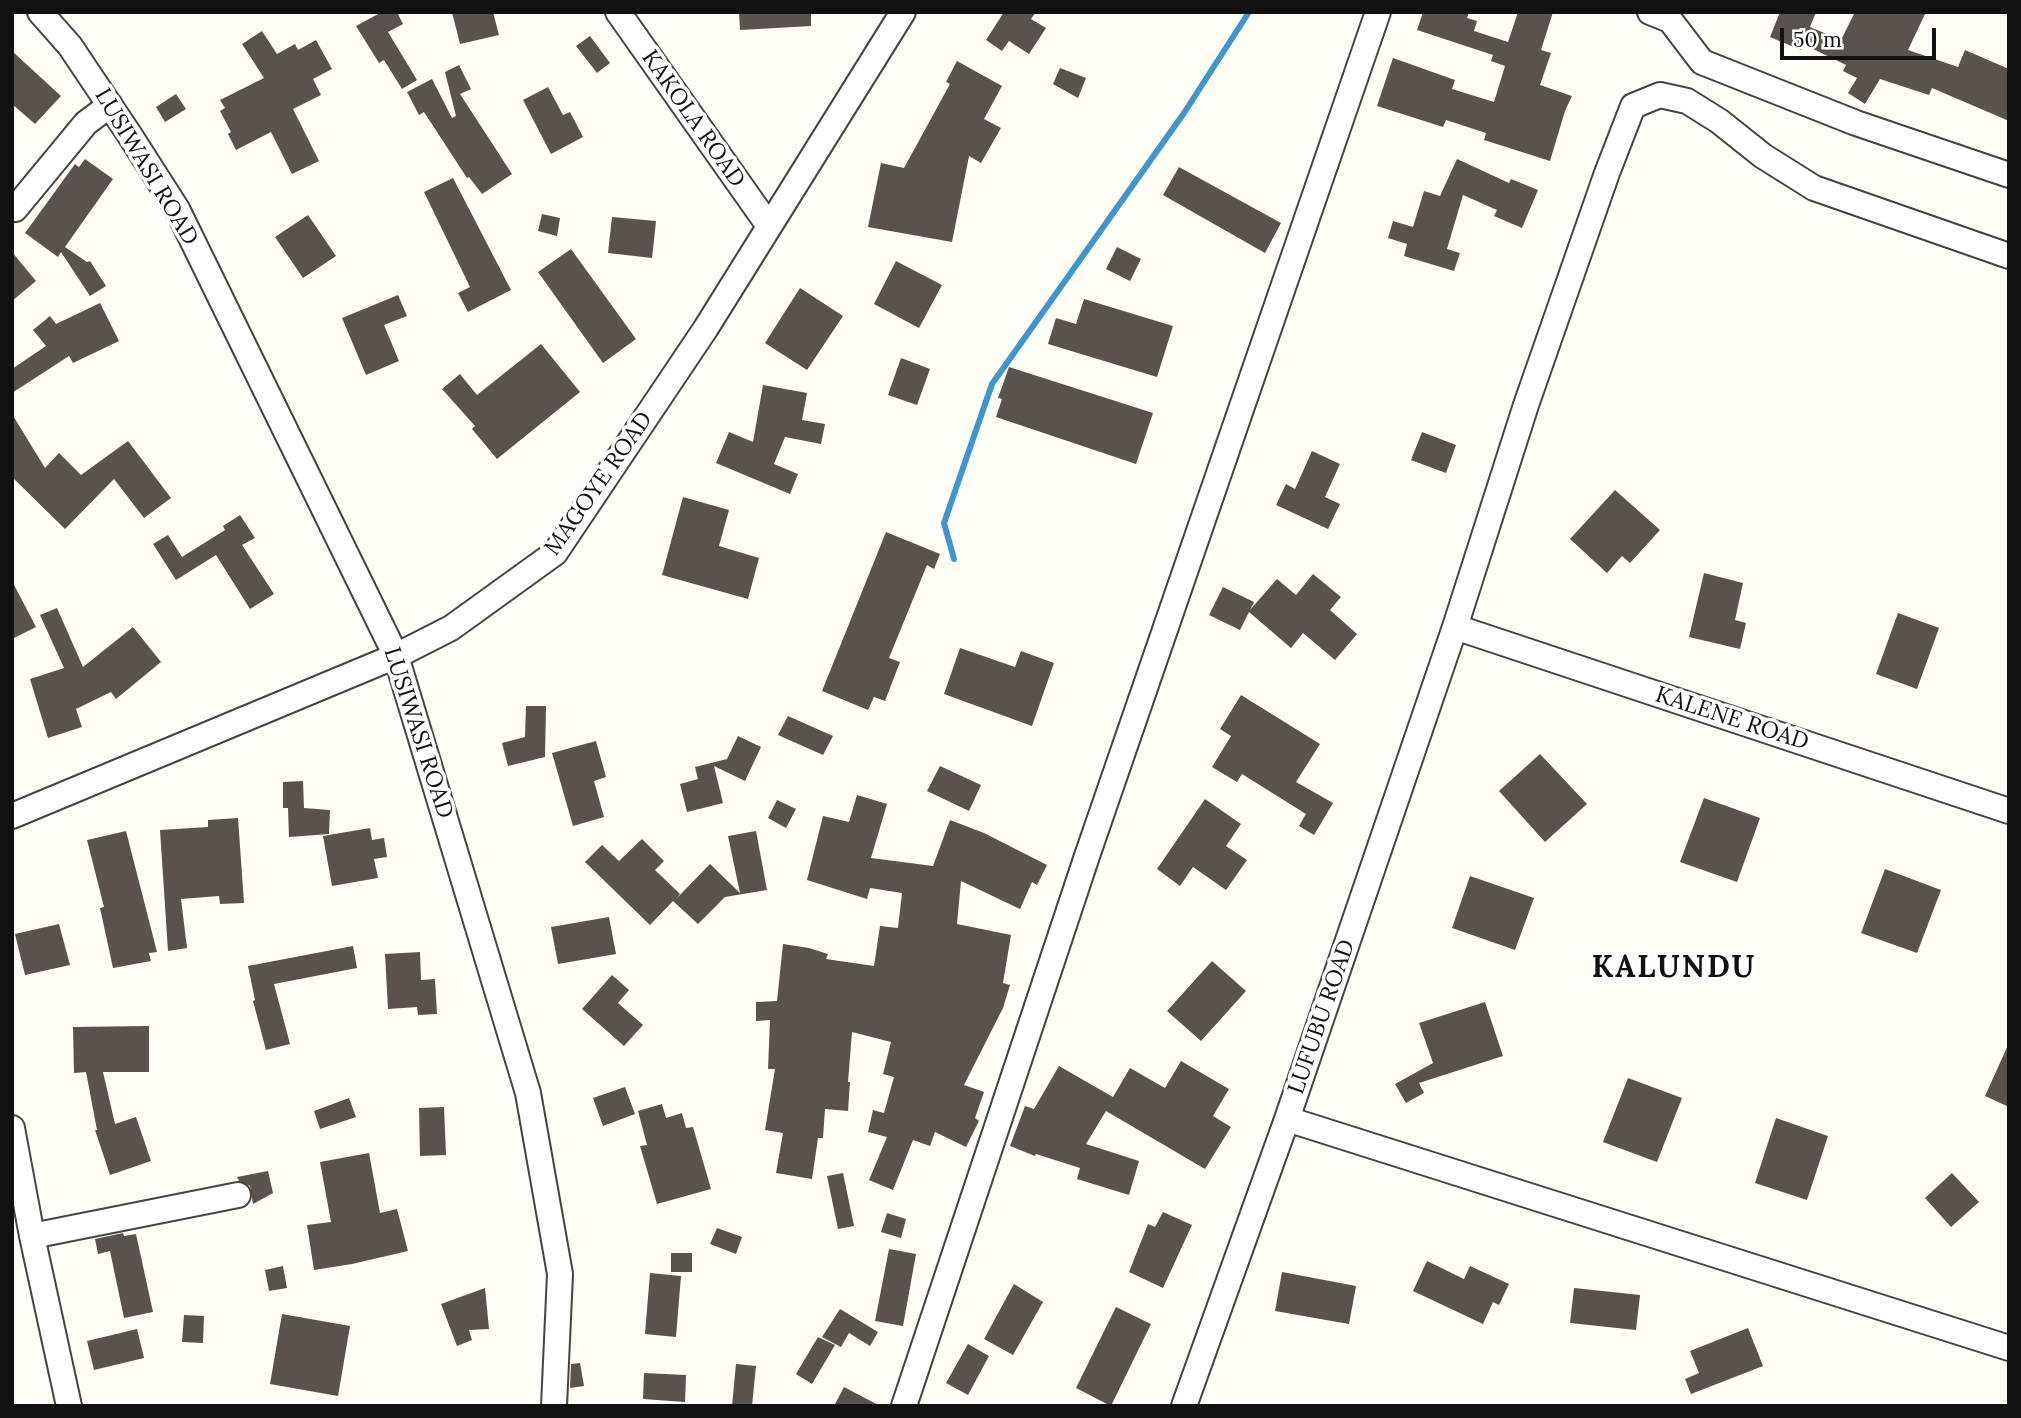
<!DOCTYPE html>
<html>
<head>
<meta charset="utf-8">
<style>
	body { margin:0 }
	#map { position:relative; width:2021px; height:1418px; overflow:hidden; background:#fffdf5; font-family:Lora,serif }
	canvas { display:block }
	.frame { position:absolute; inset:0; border:14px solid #111; pointer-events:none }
	.scale { position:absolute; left:1780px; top:28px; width:156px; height:32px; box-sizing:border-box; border:4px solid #111; border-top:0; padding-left:9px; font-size:21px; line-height:24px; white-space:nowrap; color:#111; -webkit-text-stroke:5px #fff; paint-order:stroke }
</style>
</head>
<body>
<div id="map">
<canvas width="2021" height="1418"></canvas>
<div class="frame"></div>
<div class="scale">50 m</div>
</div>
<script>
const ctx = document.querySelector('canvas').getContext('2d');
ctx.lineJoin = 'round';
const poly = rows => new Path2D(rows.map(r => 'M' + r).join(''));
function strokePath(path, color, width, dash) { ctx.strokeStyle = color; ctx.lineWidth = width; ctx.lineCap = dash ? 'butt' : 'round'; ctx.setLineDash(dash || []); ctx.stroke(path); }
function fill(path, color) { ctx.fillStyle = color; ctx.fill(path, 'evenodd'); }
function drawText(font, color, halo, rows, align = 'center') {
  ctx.font = font + ' Lora,serif'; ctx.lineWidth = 7; ctx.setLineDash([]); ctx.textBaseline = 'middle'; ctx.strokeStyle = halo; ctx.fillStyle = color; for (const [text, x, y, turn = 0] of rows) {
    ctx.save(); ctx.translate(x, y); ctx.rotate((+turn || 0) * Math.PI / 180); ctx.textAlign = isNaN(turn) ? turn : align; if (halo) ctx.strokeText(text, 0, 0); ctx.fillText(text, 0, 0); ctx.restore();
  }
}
strokePath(poly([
	[954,559,944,523,992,384,1184,113,1249,12]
]), '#3f96cf', 6);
fill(poly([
	[382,12,397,12,403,24,388,32,417,80,402,89,384,60,379,63,356,26],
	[452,12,493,12,499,35,460,44],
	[739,12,811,12,811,26,740,30],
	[1004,12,1036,12,1031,19,1046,28,1029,54,1009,41,1002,51,986,40],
	[1423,12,1469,12,1467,18,1477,21,1474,31,1508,42,1518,12,1553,12,1541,50,1551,53,1540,85,1572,96,1565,111,1550,161,1484,140,1486,133,1446,120,1443,127,1377,106,1393,58,1455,80,1452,89,1494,102,1505,66,1491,61,1493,55,1417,30],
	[1780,12,1816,12,1810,27,1841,40,1855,12,1926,12,1908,50,1958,67,1965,50,2009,69,2009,121,1932,88,1929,95,1880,79,1865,104,1848,93,1857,78,1843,71,1846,65,1803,44,1801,50,1770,37],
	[262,31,277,54,295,44,298,50,316,40,332,69,313,79,321,95,293,109,319,161,292,174,271,132,236,150,228,134,231,132,220,111,225,108,220,100,264,78,242,44],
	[590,36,610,63,597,73,576,46],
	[12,51,61,96,35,124,12,104],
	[957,61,1002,86,984,119,1001,128,981,163,969,156,952,242,868,227,881,163,904,168,950,84,946,82],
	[459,65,471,89,460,94,512,174,482,194,469,177,467,178,424,112,419,115,407,92,432,79,452,118,456,116,445,72],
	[1060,68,1086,78,1078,98,1053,84],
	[548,87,563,115,570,112,583,137,551,154,523,100],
	[176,94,186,109,165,122,156,107],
	[85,159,113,179,65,247,87,262,90,261,106,286,90,296,61,252,58,257,25,233,75,164,79,167],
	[1457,159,1509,183,1511,179,1538,190,1522,228,1494,216,1497,210,1463,195,1447,249,1460,253,1454,271,1404,256,1407,244,1388,238,1393,221,1413,227,1424,191,1440,196],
	[1179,167,1281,223,1265,253,1163,195],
	[453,178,511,290,468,312,458,293,470,287,424,192],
	[542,214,560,218,557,236,538,231],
	[308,215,336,256,303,278,275,237],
	[612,217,656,221,652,258,608,253],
	[1117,247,1141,259,1130,281,1106,269],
	[571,249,636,339,603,363,538,272],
	[12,252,36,281,12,301],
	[896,261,942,285,919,328,874,304],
	[800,288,843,316,807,370,765,343],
	[398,295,407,316,384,325,399,361,366,375,342,318],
	[1084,299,1173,326,1157,377,1048,344,1056,318,1076,324],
	[100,303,119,341,73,363,69,356,12,393,12,369,46,346,33,330,50,316,56,324],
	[541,344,580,392,497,459,472,429,475,426,442,389,460,374,477,395],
	[901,358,930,369,917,405,888,395],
	[1009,367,1153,413,1136,464,996,417,1002,399,998,398],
	[763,385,807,393,802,420,825,424,821,444,785,437,774,464,798,474,790,494,716,463,729,432,753,442],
	[12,414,45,468,59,453,81,475,128,441,171,498,144,518,114,479,65,529,12,477],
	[1422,432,1456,445,1446,473,1411,460],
	[1312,451,1340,464,1325,497,1340,504,1328,529,1276,505,1286,484,1295,489],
	[1615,490,1660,530,1630,563,1622,556,1607,573,1570,539],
	[683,497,729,510,719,546,759,558,748,599,662,575],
	[240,515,255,538,242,545,274,594,250,609,216,555,176,580,153,544,168,535,182,557,225,530,223,526],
	[886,532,940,554,934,569,927,565,889,658,900,662,885,701,874,697,868,710,822,691],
	[1704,573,1743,583,1735,620,1746,623,1740,649,1689,637],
	[1313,574,1341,597,1330,610,1357,634,1335,660,1303,633,1291,648,1249,612,1240,630,1209,615,1223,587,1254,602,1250,610,1277,579,1296,595],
	[12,581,36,627,12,639],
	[57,608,83,667,133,627,161,662,116,699,111,692,76,709,82,727,48,738,30,679,64,668,40,615],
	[1898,613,1939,628,1917,689,1876,674],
	[960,648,1015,667,1021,651,1054,663,1032,726,944,694],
	[1241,695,1320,744,1296,782,1333,803,1314,835,1299,826,1306,814,1242,774,1237,782,1212,767,1231,736,1220,729],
	[526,706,546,706,545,757,508,766,502,743,525,737],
	[788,716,833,736,823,755,778,735],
	[738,736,761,747,745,781,714,766,723,803,687,812,680,784,698,779,695,767,727,759],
	[596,741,606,777,594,781,604,817,573,826,552,753],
	[1540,754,1587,804,1545,842,1499,791],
	[940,766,981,785,969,811,927,791],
	[303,781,304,808,330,810,329,834,289,837,288,808,283,808,283,782],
	[857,795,887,804,871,858,933,866,950,820,984,833,1047,865,1037,885,1032,882,1020,909,961,881,957,924,1011,935,1003,983,1010,985,1003,1008,964,1085,984,1092,975,1118,979,1121,966,1147,935,1132,930,1146,913,1140,893,1190,869,1180,887,1137,868,1132,873,1110,884,1113,894,1077,883,1074,891,1042,852,1032,848,1082,850,1082,848,1111,825,1109,823,1138,818,1138,812,1179,776,1173,783,1133,765,1130,775,1069,768,1069,770,1020,756,1021,756,1002,777,1001,783,944,809,948,828,954,826,959,874,966,880,926,898,928,902,893,870,888,867,899,807,880,823,816,849,822],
	[1704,798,1760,818,1737,882,1680,862],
	[1205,799,1241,824,1226,846,1247,860,1226,890,1193,867,1180,886,1157,869],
	[777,800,796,809,786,828,768,818],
	[238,818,244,903,220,904,219,896,181,899,187,948,168,951,160,830,208,827,208,820],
	[370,828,372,840,384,838,387,857,374,859,378,878,332,886,323,836],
	[126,831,157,952,149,953,151,961,113,968,100,908,104,907,87,840],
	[756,831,767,890,725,897,698,924,673,901,650,925,585,862,602,845,619,861,642,839,664,861,655,870,680,894,676,899,710,864,740,893,728,836],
	[1885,869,1941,890,1917,953,1861,933],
	[1470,876,1534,898,1515,950,1452,928],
	[609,917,616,954,558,964,551,927],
	[59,924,70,965,25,975,15,934],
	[353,946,357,968,274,984,290,1044,266,1050,253,1001,255,1000,248,966],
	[420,952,421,980,435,979,437,1014,418,1015,417,1007,388,1009,385,954],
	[1212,961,1246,991,1201,1041,1167,1011],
	[612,975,629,990,618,1003,643,1025,624,1046,582,1009],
	[1485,1002,1503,1056,1419,1083,1424,1093,1406,1103,1395,1084,1433,1063,1419,1023],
	[149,1026,149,1072,103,1072,115,1124,136,1117,151,1161,110,1175,95,1130,97,1130,86,1072,74,1073,73,1027],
	[2009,1043,2009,1107,1985,1096],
	[1181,1061,1229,1089,1213,1116,1231,1127,1205,1169,1106,1111,1086,1144,1139,1161,1129,1195,1077,1179,1080,1168,1036,1154,1035,1156,1010,1146,1025,1106,1034,1109,1059,1066,1113,1097,1130,1068,1165,1088],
	[1628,1078,1682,1098,1657,1162,1603,1142],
	[625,1087,635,1114,603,1126,593,1098],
	[349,1098,356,1117,320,1129,314,1111],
	[662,1104,666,1118,682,1113,686,1128,693,1127,711,1189,657,1204,640,1146,647,1145,638,1111],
	[444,1107,446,1155,420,1156,419,1108],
	[1776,1118,1828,1136,1807,1200,1755,1183],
	[369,1153,380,1213,397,1209,408,1251,352,1264,314,1270,307,1225,331,1222,320,1162],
	[268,1171,273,1193,253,1204,250,1186,239,1181,237,1177],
	[843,1173,854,1226,838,1229,827,1176],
	[1952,1173,1979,1202,1951,1227,1925,1198],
	[1163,1212,1192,1225,1163,1288,1129,1272,1148,1224,1155,1227],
	[887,1213,906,1219,901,1238,881,1232],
	[717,1228,742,1237,736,1254,710,1244],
	[123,1233,124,1236,136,1234,153,1312,124,1318,110,1251,98,1254,95,1239],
	[889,1249,916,1254,903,1326,875,1321],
	[671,1253,692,1253,692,1272,671,1272],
	[1427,1261,1464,1279,1470,1266,1509,1284,1499,1305,1493,1302,1483,1324,1413,1291],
	[283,1266,287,1288,269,1291,265,1270],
	[1282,1272,1356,1286,1349,1324,1275,1311],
	[650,1273,681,1276,676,1337,645,1334],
	[1014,1284,1043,1302,1013,1355,984,1339],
	[485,1288,489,1329,469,1330,472,1340,457,1346,441,1304],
	[1574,1288,1640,1295,1636,1330,1570,1323],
	[1116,1307,1151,1324,1111,1406,1076,1388],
	[840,1309,878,1332,870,1346,849,1333,841,1347,822,1337],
	[282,1314,350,1326,338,1396,270,1384],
	[184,1315,204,1316,203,1343,182,1342],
	[1748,1328,1763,1366,1691,1394,1685,1379,1699,1373,1690,1351],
	[137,1329,144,1358,94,1370,87,1341],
	[818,1337,835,1345,812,1384,796,1374],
	[968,1344,989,1356,968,1395,946,1383],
	[580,1363,584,1386,570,1388,571,1364],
	[736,1364,756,1366,752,1406,732,1406],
	[644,1373,686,1375,685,1402,643,1399],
	[844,1387,880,1406,834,1406]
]), '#5a524d');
const minor = poly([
	[40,12,70,46,129,134,177,209,396,656,528,1093,560,1274,554,1406],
	[618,12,769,226],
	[1650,12,1670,20],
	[1670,20,1702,62,1856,123,2009,175],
	[15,209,86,123,110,105],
	[1455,627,2009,811],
	[12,816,396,656,451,628,555,553,706,328,903,12],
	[1287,1119,2009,1348],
	[12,1128,32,1236,69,1406],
	[32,1236,238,1195],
	[904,1406,1087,856,1378,12],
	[1184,1406,1287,1119,1455,627,1526,405,1607,173,1633,106,1660,95,1687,101,1719,121,1763,156,1814,188,2009,256]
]);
strokePath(minor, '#444', 28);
strokePath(minor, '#fff', 24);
drawText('23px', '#111', '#fff', [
	["KAKOLA ROAD",693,119,55],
	["LUSIWASI ROAD",146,167,59],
	["MAGOYE ROAD",599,484,-55],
	["KALENE ROAD",1732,719,18],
	["LUSIWASI ROAD",418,733,72],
	["LUFUBU ROAD",1322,1017,-71]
]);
ctx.letterSpacing = '2px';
drawText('bold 30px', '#111', '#fff', [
	["KALUNDU",1674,968]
]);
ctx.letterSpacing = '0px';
</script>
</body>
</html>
